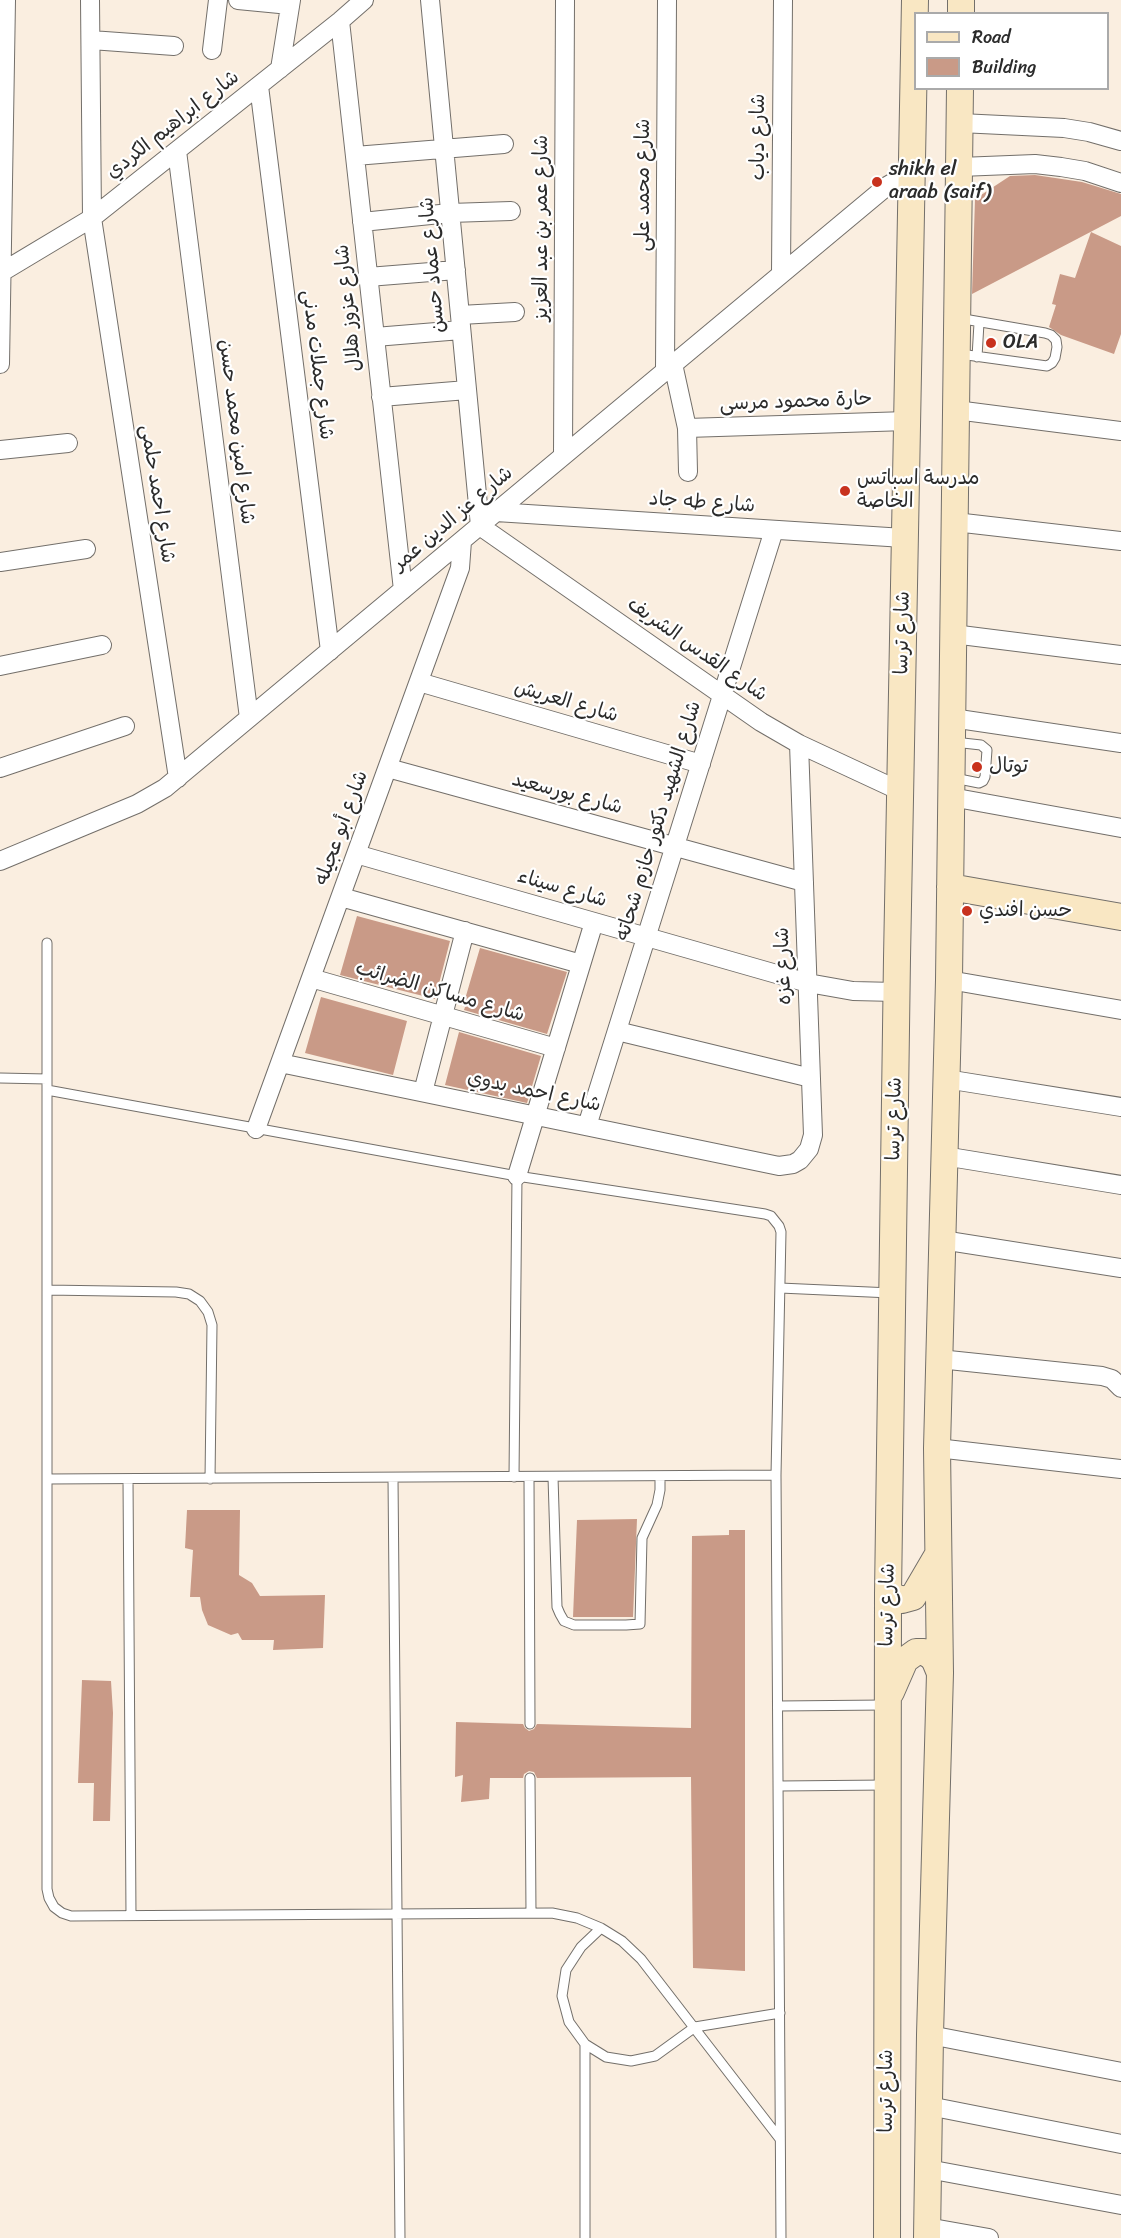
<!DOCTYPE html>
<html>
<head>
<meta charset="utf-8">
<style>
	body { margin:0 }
	#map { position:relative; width:1121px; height:2238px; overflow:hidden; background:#faeee0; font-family:Sriracha,sans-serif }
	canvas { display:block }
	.legend { position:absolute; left:914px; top:12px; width:195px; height:78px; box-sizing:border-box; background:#fff; border:2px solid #aaa; margin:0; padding:8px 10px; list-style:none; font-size:18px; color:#2b2b2b }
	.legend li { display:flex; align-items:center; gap:12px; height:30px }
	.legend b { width:30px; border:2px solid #aaa }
</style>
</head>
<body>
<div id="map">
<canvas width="1121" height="2238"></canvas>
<ul class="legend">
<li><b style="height:8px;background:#f9e7c3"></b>Road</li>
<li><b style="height:16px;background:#c99a87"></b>Building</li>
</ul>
</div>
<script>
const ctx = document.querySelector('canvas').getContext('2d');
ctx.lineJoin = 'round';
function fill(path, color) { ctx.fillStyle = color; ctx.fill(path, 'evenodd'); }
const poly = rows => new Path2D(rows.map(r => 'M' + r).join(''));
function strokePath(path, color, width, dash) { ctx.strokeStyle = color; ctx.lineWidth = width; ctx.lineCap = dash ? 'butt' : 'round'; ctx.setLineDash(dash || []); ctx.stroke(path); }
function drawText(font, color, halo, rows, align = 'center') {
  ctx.font = font + ' Sriracha,"Playpen Sans Arabic",sans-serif'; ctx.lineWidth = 4.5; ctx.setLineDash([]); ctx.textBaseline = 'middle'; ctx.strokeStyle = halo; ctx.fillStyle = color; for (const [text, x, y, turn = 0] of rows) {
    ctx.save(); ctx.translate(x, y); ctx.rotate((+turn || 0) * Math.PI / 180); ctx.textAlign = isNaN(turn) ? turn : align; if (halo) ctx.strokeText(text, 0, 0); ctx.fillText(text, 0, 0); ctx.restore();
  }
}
fill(poly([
	[1035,175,1082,182,1121,194,1121,216,972,294,975,199,1010,176],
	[1091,232,1121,246,1121,334,1114,354,1061,335,1049,327,1056,305,1052,304,1060,274,1075,278],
	[357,916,450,941,435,999,340,975],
	[480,948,567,972,547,1034,464,1010,465,1007,463,1006],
	[321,997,407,1021,393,1075,305,1053],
	[459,1032,541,1056,527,1103,445,1085],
	[187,1510,240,1510,239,1575,252,1583,260,1596,325,1595,323,1648,273,1650,274,1640,242,1640,238,1633,231,1635,208,1625,202,1610,200,1597,190,1597,193,1550,185,1548],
	[637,1519,633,1617,573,1617,577,1520],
	[729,1530,745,1530,745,1971,693,1968,691,1777,537,1778,534,1772,529,1771,524,1774,523,1778,490,1778,489,1799,461,1802,463,1775,455,1777,456,1722,523,1724,525,1728,529,1731,534,1729,537,1724,691,1728,692,1536,729,1535],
	[82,1680,111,1681,113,1713,110,1821,93,1821,94,1783,78,1783]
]), '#c99a87');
const lane = poly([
	[958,318,1045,333,1051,335,1056,340,1057,347,1055,358,1052,363,1047,366,960,354],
	[977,357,979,323],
	[954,778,979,783,983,781,985,777,987,750,981,745,954,742],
	[47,943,47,1889,49,1898,54,1907,62,1913,71,1916,552,1913,577,1918,601,1928,622,1941,641,1959,780,2139],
	[0,1078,47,1079],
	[47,1090,517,1176,765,1214,771,1216,779,1226,781,1232,776,1475,781,2238],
	[780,1288,891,1293],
	[47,1290,176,1292,189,1294,200,1301,208,1312,212,1325,210,1479],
	[514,1477,517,1176],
	[529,1477,530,1724],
	[553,1477,557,1607,560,1614,564,1621,574,1625,626,1625,640,1624,642,1538,657,1505,660,1490,660,1476],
	[393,1478,400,2238],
	[47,1479,776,1475],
	[128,1479,131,1915],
	[778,1706,885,1705],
	[530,1778,531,1913],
	[779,1786,887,1785],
	[601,1928,581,1947,566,1970,562,1996,569,2022,585,2044,606,2057,631,2061,655,2056,695,2027,780,2013],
	[585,2238,585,2044]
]);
const street = poly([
	[90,0,92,218,178,778],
	[238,0,290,5],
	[430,0,480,526,761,722,799,744,900,791],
	[340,21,403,590],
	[91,40,174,46],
	[212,50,218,0],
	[280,69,291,0],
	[259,86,330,651],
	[960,123,1064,128,1089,132,1121,141],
	[177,151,249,718],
	[355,156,504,144],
	[960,167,1035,164,1061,167,1085,171,1121,183],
	[362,222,450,213,511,211],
	[2,272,92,218,340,21,364,0],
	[781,274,783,0],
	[368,277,456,270],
	[460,315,515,312],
	[375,337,461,330],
	[0,364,6,0],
	[673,364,687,428,688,472],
	[665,371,667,0],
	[381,397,467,390],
	[956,410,1121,431],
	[687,428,907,421],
	[0,450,68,443],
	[563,456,565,0],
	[496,512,904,538],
	[955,522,1121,541],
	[0,562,86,549],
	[953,634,1121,655],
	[0,666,102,645],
	[419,682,701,764],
	[952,718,1121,743],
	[0,768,125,726],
	[388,768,804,882],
	[951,797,1121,828],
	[356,854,808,983,853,991,896,992],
	[0,861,137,804,165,788,887,186,911,172],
	[341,897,581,964],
	[311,978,556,1048],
	[949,980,1121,1010],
	[617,1031,811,1078],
	[280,1063,779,1166,793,1164,800,1160,809,1149,813,1135,799,744],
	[946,1079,1121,1107],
	[423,1092,465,931],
	[587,1126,774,530],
	[256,1129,460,568,462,541],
	[944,1156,1121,1185],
	[517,1176,594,922],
	[942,1240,1121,1268],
	[939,1359,1102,1376,1112,1379,1121,1388],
	[937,1448,1121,1469],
	[930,2035,1121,2072],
	[929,2106,1121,2144],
	[928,2169,1121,2205],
	[927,2227,989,2238]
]);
const secondary = poly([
	[961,14,961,0],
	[950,887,1121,917],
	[888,1594,902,1600,913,1597,937,1556],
	[891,1692,905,1660,916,1652,924,1652,931,1656,935,1661,940,1673],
	[887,2238,888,1594,897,958,915,0],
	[927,2238,930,2035,940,1673,937,1448,949,980,960,88]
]);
strokePath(lane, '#736f6a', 11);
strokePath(street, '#736f6a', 20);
strokePath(secondary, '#736f6a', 28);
strokePath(lane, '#fff', 9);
strokePath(street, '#fff', 18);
strokePath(secondary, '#f9e7c3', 26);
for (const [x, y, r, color] of [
	[877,182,6,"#c8321e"],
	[991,343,6,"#c8321e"],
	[845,491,6,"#c8321e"],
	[977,767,6,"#c8321e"],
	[967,911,6,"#c8321e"]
]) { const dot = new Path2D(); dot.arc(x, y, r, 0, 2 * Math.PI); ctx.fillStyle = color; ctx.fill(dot); strokePath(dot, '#fff', 2); }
drawText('20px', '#2b2b2b', '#fff', [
	["شارع ابراهيم الكردي",173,125,-38],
	["شارع دياب",759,137,-90],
	["شارع محمد على",644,185,-90],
	["شارع عمر بن عبد العزيز",542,228,-90],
	["شارع عماد حسن",433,265,-95],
	["شارع عزوز هلال",349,308,-96],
	["شارع جملات مدنى",317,365,83],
	["حارة محمود مرسى",796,402,-2],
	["شارع امين محمد حسن",236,432,83],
	["شارع احمد حلمى",157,494,81],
	["شارع طه جاد",702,503,4],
	["شارع عز الدين عمر",453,519,-40],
	["شارع ترسا",903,633,-89],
	["شارع القدس الشريف",697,650,35],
	["شارع العريش",566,702,16],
	["شارع بورسعيد",567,794,15],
	["شارع الشهيد دكتور حازم شحاته",659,821,-73],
	["شارع أبو عجيله",342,828,-70],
	["شارع سيناء",562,889,16],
	["شارع غزه",784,966,-92],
	["شارع مساكن الضرائب",440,992,16],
	["شارع احمد بدوي",534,1092,12],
	["شارع ترسا",895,1119,-89],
	["شارع ترسا",888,1605,-89],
	["شارع ترسا",887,2091,-90]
]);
drawText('20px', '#2b2b2b', '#fff', [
	["shikh el",889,170],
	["araab (saif)",889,193],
	["OLA",1003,343],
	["مدرسة اسباتس",857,479],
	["الخاصة",857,502],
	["توتال",989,767],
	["حسن افندي",979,911]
], 'left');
</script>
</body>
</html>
